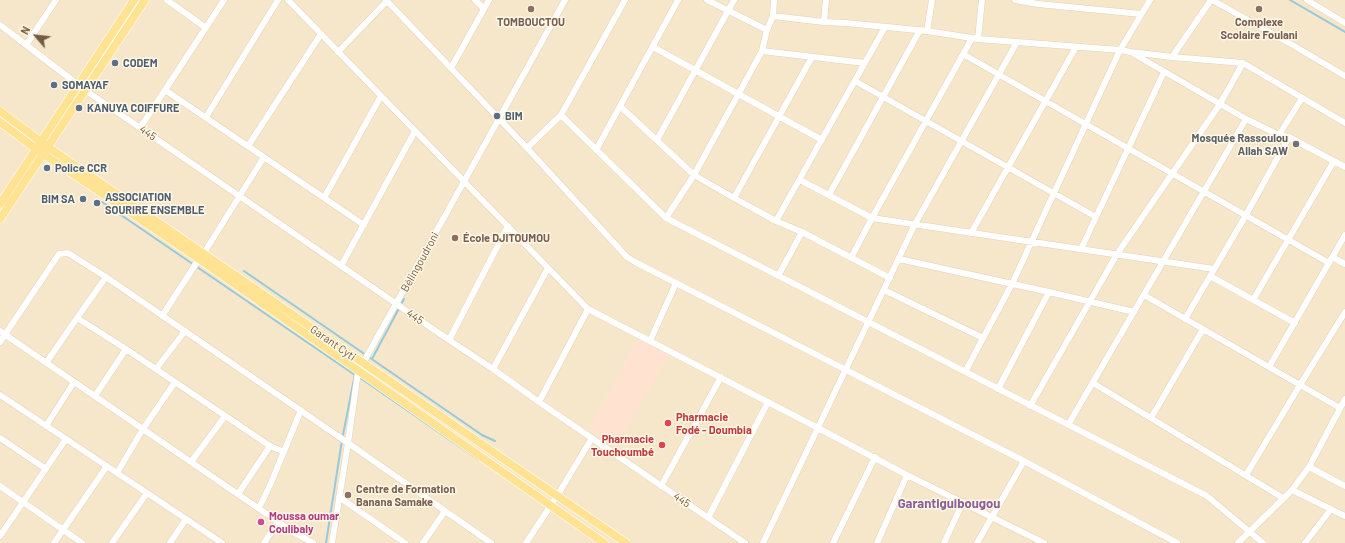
<!DOCTYPE html>
<html>
<head>
<meta charset="utf-8">
<style>
	body { margin:0 }
	#map { position:relative; width:1345px; height:543px; overflow:hidden; background:#fef5dd; font-family:Barlow,sans-serif }
	canvas { display:block }
	.north { position:absolute; left:16px; top:16px; width:40px; height:40px; -webkit-text-stroke:3px #fff8e5; paint-order:stroke; rotate:298deg; font-size:11px; font-weight:700; line-height:16px; text-align:center; color:#755b44 }
	.north::after { content:''; display:block; margin:auto; width:14px; height:18px; background:#755b44; clip-path:polygon(50% 0,100% 100%,50% 72%,0 100%) }
</style>
</head>
<body>
<div id="map">
<canvas width="1345" height="543"></canvas>
<div class="north">N</div>
</div>
<script>
const ctx = document.querySelector('canvas').getContext('2d');
ctx.lineJoin = 'round';
function fill(path, color) { ctx.fillStyle = color; ctx.fill(path, 'evenodd'); }
const poly = rows => new Path2D(rows.map(r => 'M' + r).join(''));
function strokePath(path, color, width, dash) { ctx.strokeStyle = color; ctx.lineWidth = width; ctx.lineCap = dash ? 'butt' : 'round'; ctx.setLineDash(dash || []); ctx.stroke(path); }
function drawText(font, color, halo, rows, align = 'center') {
  ctx.font = font + ' Barlow,sans-serif'; ctx.lineWidth = 3; ctx.setLineDash([]); ctx.textBaseline = 'middle'; ctx.strokeStyle = halo; ctx.fillStyle = color; for (const [text, x, y, turn = 0] of rows) {
    ctx.save(); ctx.translate(x, y); ctx.rotate((+turn || 0) * Math.PI / 180); ctx.textAlign = isNaN(turn) ? turn : align; if (halo) ctx.strokeText(text, 0, 0); ctx.fillText(text, 0, 0); ctx.restore();
  }
}
fill(poly([
	[0,0,1345,0,1345,543,0,543]
]), '#f6e7cb');
fill(poly([
	[638,338,669,354,617,447,589,428]
]), '#ffe3d0');
strokePath(poly([
	[1290,0,1345,32],
	[102,202,355,375],
	[244,271,453,415,482,435,495,441],
	[372,359,404,299],
	[359,377,479,460],
	[326,543,342,440,355,374]
]), '#96c9db', 2);
const minor = poly([
	[167,0,206,28],
	[288,0,588,309,818,428,907,475,1044,543],
	[386,0,527,148,627,257,635,262,1024,461,1177,543],
	[475,0,484,9],
	[707,0,767,30],
	[1015,0,1038,4,1141,14],
	[1212,0,1296,47,1345,76],
	[1307,0,1345,23],
	[773,16,824,22,846,23,927,31,978,39,1120,50,1131,52,1172,57,1243,63,1345,123],
	[824,22,826,0],
	[0,25,85,90,449,340,493,369,539,402,745,543],
	[927,31,932,0],
	[978,39,982,0],
	[26,45,56,0],
	[653,47,822,140],
	[762,51,865,63],
	[338,52,387,1],
	[963,54,1329,263],
	[1134,54,1246,119,1279,135,1289,137,1345,167],
	[1172,57,1211,0],
	[451,68,489,0],
	[855,81,1096,217],
	[165,90,364,225],
	[620,106,694,175,734,198,776,221,802,232,890,278],
	[561,115,666,218,1207,496,1263,543],
	[206,117,278,0],
	[140,128,224,0],
	[1279,135,1302,98],
	[657,140,734,0],
	[248,146,321,34],
	[527,148,561,115,625,0],
	[596,150,678,0],
	[800,180,872,218,1214,269],
	[829,195,920,30],
	[324,198,381,96],
	[734,198,812,57],
	[666,218,694,175,762,51,767,30,773,16,774,0],
	[776,221,885,27],
	[971,233,1076,47],
	[1081,249,1164,72],
	[204,253,264,157],
	[1332,257,1345,264],
	[851,258,872,218,972,38],
	[899,259,1049,292,1134,312],
	[341,266,415,131],
	[778,276,802,232],
	[1210,276,1295,323],
	[884,290,983,338],
	[1144,295,1340,408],
	[1253,300,1334,161],
	[162,316,199,259],
	[77,318,126,349,270,446,284,452],
	[1185,319,1246,215,1289,137],
	[0,331,293,532,313,543],
	[449,340,508,226],
	[650,341,676,283],
	[0,342,59,254,68,253,106,277,348,443,491,543],
	[46,363,77,318,106,277],
	[1269,367,1345,235],
	[156,369,185,331],
	[493,369,548,268],
	[965,372,1012,284,1120,50,1150,0],
	[1093,383,1283,498],
	[998,389,1049,292],
	[0,395,222,543],
	[95,396,126,349],
	[539,402,588,309],
	[1030,406,1117,254,1220,104,1243,63],
	[1151,418,1203,329],
	[1068,425,1246,119],
	[46,426,74,382],
	[0,438,46,469],
	[191,462,225,416],
	[1309,467,1345,486],
	[117,473,143,429,175,382],
	[1246,475,1300,385,1345,312],
	[0,486,82,543],
	[661,486,721,377],
	[1292,490,1345,516],
	[238,494,270,446],
	[339,497,405,543],
	[259,508,271,483,301,410],
	[708,518,768,402],
	[0,536,66,439],
	[54,543,107,466],
	[112,543,147,493],
	[170,543,186,519],
	[264,543,278,522],
	[332,543,348,443,358,372,565,0],
	[423,543,445,511],
	[526,543,557,496,592,438],
	[763,543,915,224,1017,42],
	[833,543,875,457],
	[877,543,907,475],
	[944,543,963,502],
	[977,543,1024,461],
	[1238,543,1292,490,1309,467,1345,399],
	[1305,543,1331,509]
]);
const major = poly([
	[0,111,48,147,626,543],
	[0,122,36,149,199,259,604,543],
	[0,204,134,0],
	[0,219,145,0]
]);
strokePath(minor, '#e2d1b9', 7);
strokePath(major, '#fff', 9);
strokePath(minor, '#fff', 6);
strokePath(major, '#ffe393', 8);
for (const [x, y, r, color] of [
	[531,9,4,"#8d6e63"],
	[1259,9,4,"#8d6e63"],
	[115,63,4,"#5c6f8a"],
	[54,85,4,"#5c6f8a"],
	[79,108,4,"#5c6f8a"],
	[497,116,4,"#5c6f8a"],
	[1296,144,4,"#6b7280"],
	[47,168,4,"#5c6f8a"],
	[83,199,4,"#5c6f8a"],
	[97,203,4,"#5c6f8a"],
	[455,238,4,"#8d6e63"],
	[668,423,4,"#e0444e"],
	[662,445,4,"#e0444e"],
	[348,495,4,"#8d6e63"],
	[261,522,4,"#d1479c"]
]) { const dot = new Path2D(); dot.arc(x, y, r, 0, 2 * Math.PI); ctx.fillStyle = color; ctx.fill(dot); strokePath(dot, '#fff8e5', 1.5); }
drawText('bold 11px', '#785e54', '#fff8e5', [
	["TOMBOUCTOU",531,22],
	["Complexe",1259,22],
	["Scolaire Foulani",1259,35],
	["École DJITOUMOU",463,238,"left"],
	["Centre de Formation",356,489,"left"],
	["Banana Samake",356,502,"left"]
]);
drawText('bold 11px', '#4e5e75', '#fff8e5', [
	["CODEM",123,63],
	["SOMAYAF",62,85],
	["KANUYA COIFFURE",87,108],
	["BIM",505,116],
	["Police CCR",55,168],
	["ASSOCIATION",105,197],
	["SOURIRE ENSEMBLE",105,210],
	["BIM SA",75,199,"right"]
], 'left');
drawText('11px', '#755b44', '#fff8e5', [
	["445",148,133,35],
	["Bélingoudroni",420,262,-61],
	["445",415,317,34],
	["Garant Cyti",333,343,35],
	["445",682,500,35]
]);
drawText('bold 11px', '#5b616d', '#fff8e5', [
	["Mosquée Rassoulou",1288,138],
	["Allah SAW",1288,151]
], 'right');
drawText('bold 11px', '#be3a42', '#fff8e5', [
	["Pharmacie",676,417],
	["Fodé - Doumbia",676,430],
	["Pharmacie",654,439,"right"],
	["Touchoumbé",654,452,"right"]
], 'left');
drawText('bold 11px', '#b23c85', '#fff8e5', [
	["Moussa oumar",269,516],
	["Coulibaly",269,529]
], 'left');
drawText('bold 13px', '#8c5f99', '#fff8e5', [
	["Garantiguibougou",949,504]
]);
</script>
</body>
</html>
